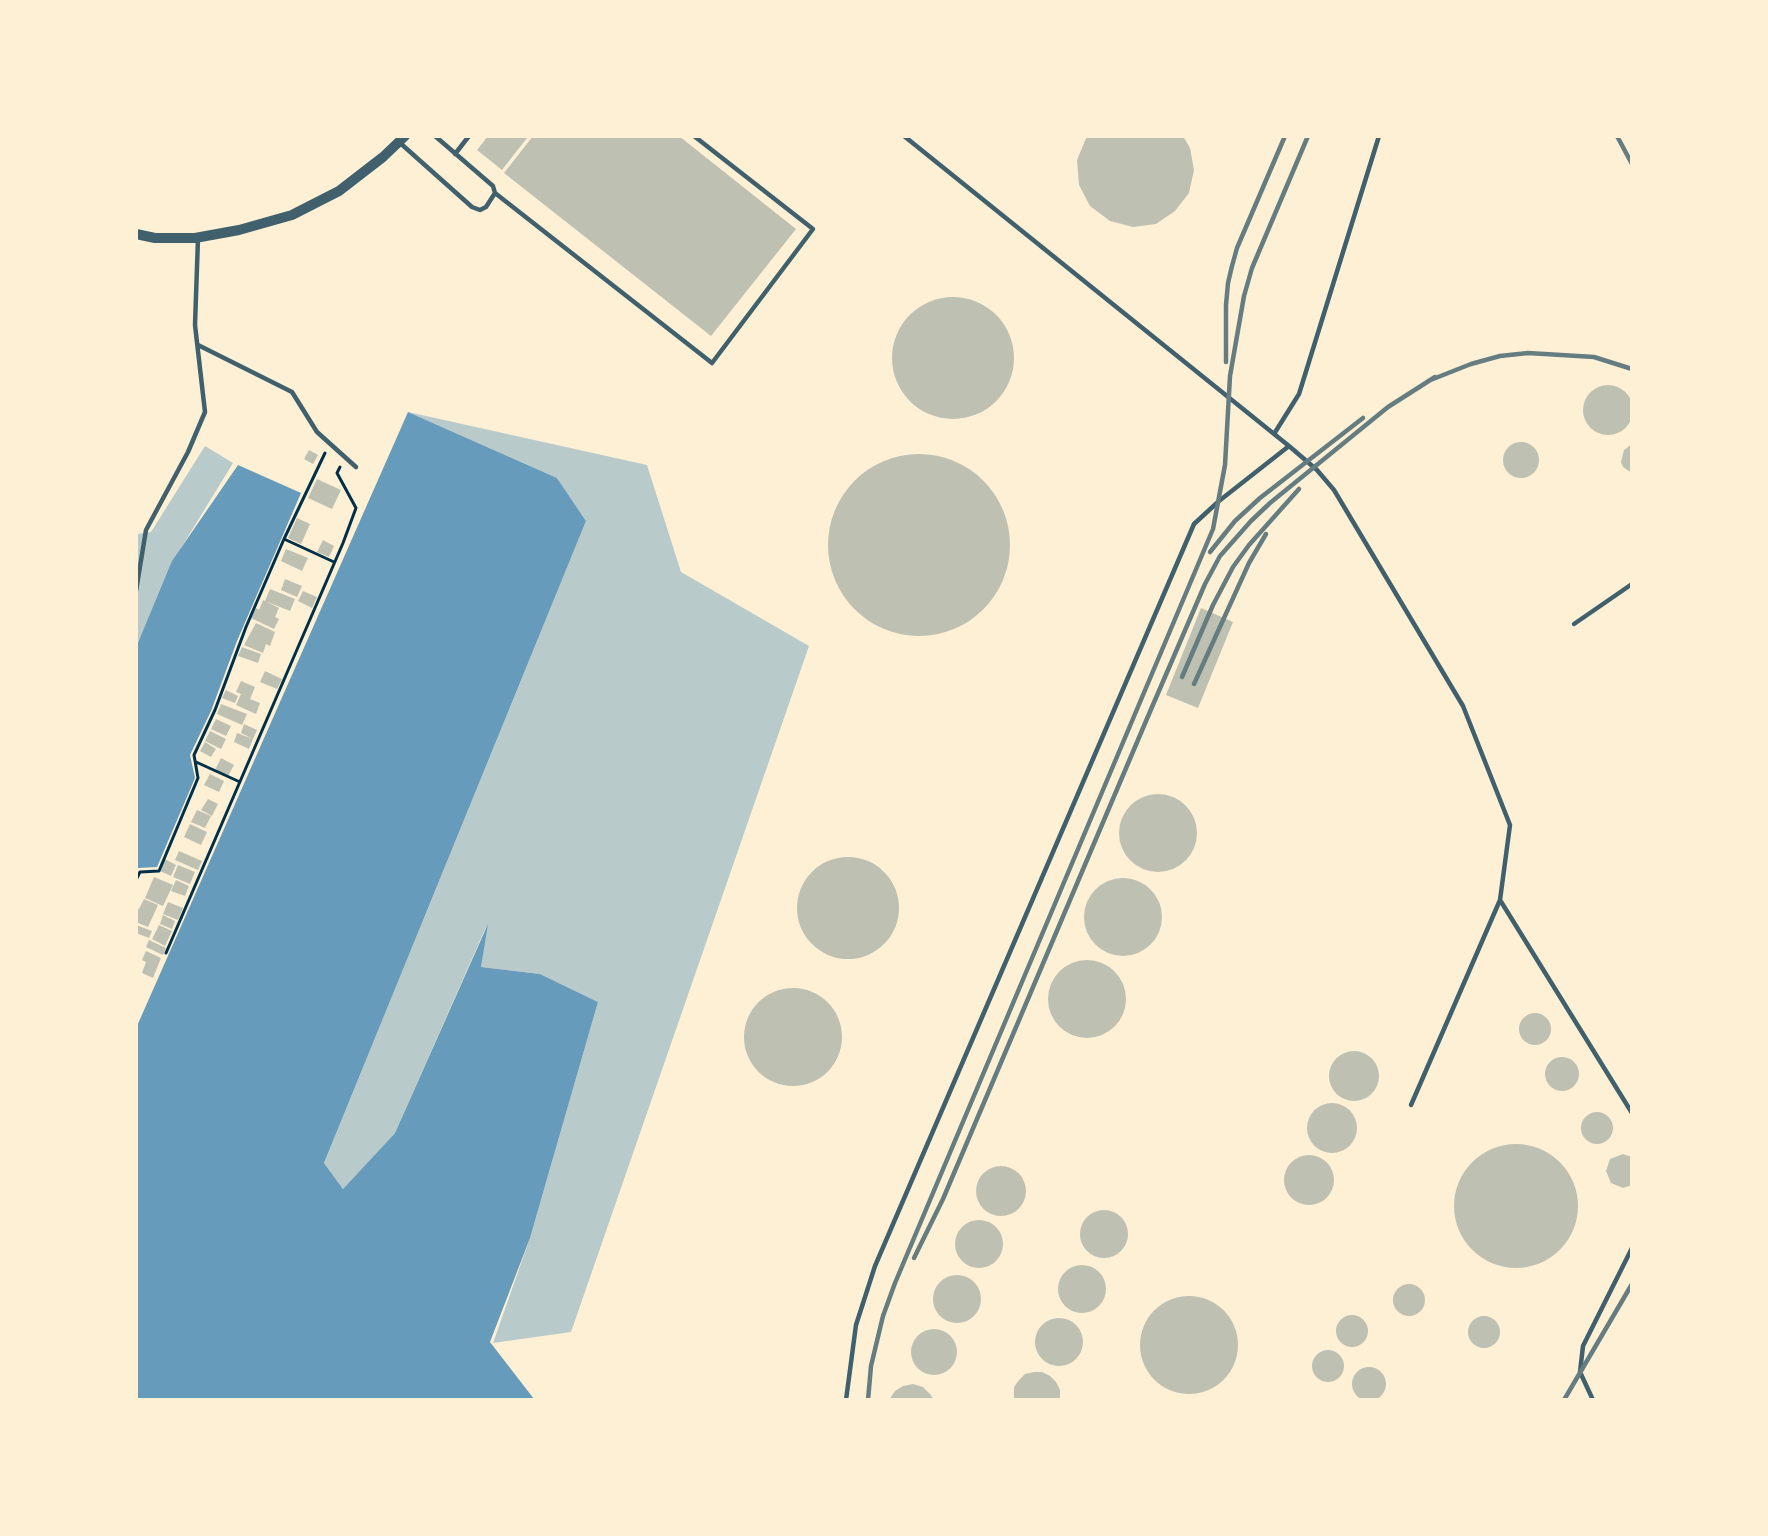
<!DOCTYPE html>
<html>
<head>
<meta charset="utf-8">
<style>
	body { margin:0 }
	#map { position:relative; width:1768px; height:1536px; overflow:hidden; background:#fdf0d5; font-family:"Playfair Display",serif }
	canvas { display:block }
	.frame { position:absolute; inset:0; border:138px solid #fdf0d5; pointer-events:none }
</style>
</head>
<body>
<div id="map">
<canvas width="1768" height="1536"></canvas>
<div class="frame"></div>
</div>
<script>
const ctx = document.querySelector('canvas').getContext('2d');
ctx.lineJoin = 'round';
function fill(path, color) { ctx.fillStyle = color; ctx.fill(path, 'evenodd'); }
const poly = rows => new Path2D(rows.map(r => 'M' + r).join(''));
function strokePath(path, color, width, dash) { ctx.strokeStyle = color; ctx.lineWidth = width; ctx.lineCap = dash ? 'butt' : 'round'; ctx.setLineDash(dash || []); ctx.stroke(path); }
fill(poly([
	[408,412,647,465,681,572,809,646,571,1332,493,1343,530,1238,598,1002,540,974,481,967,486,927,395,1133,343,1189,324,1163,586,521,557,478],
	[205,446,233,463,173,561,137,645,137,534,151,532]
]), '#b9caca');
fill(poly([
	[408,412,557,478,586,521,324,1163,343,1189,395,1133,488,924,481,967,540,974,598,1002,530,1238,490,1342,534,1399,137,1399,137,1026],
	[238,465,301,493,237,641,211,711,190,755,195,778,157,867,138,868,137,872,137,645,172,561]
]), '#669bbc');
fill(poly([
	[488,136,525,136,527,138,502,170,477,150],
	[533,136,679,136,796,229,711,336,504,173],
	[1087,136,1183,136,1190,148,1194,170,1189,193,1175,211,1156,224,1133,227,1110,221,1090,206,1079,185,1077,160],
	'892 358a61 61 0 1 1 122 0a61 61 0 1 1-122 0Z',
	'1583 410a25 25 0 1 1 50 0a25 25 0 1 1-50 0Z',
	'1503 460a18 18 0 1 1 36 0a18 18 0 1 1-36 0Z',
	[1632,444,1632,473,1623,467,1621,462,1624,450],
	[309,450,318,455,313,464,304,459],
	'828 545a91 91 0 1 1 182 0a91 91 0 1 1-182 0Z',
	[317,479,341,490,332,509,308,498],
	[297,518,310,524,301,544,288,538],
	[323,540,334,546,329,557,317,552],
	[286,549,308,558,302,571,281,561],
	[285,579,302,586,297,597,281,590],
	[270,589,295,599,290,611,265,601],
	[303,591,317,597,312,608,298,601],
	[263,600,279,608,275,617,279,619,274,629,251,618,256,608,259,610],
	[1201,608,1233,622,1198,708,1166,695],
	[256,623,275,632,270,646,266,644,263,653,244,645],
	[242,647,261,654,258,663,238,656],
	[265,671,282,679,277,689,260,682],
	[241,681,255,687,250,699,260,703,256,714,236,705,241,694,236,692],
	[226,690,238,696,235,703,222,698],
	[221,704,247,714,242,725,217,714],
	[216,719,231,726,226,736,211,729],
	[244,724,257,730,253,739,241,733],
	[210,731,226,739,221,749,205,741],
	[237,733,253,739,249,749,234,742],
	[205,742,216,749,211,757,200,751],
	[221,758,234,765,228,776,215,770],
	[210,774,224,781,219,792,204,785],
	'1119 833a39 39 0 1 1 78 0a39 39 0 1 1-78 0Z',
	[208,799,218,804,212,816,201,810],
	[197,810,211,816,205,828,191,822],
	[190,824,207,832,201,845,184,837],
	[179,851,202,861,198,870,175,860],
	'797 908a51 51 0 1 1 102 0a51 51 0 1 1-102 0Z',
	[165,859,176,865,171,876,160,871],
	[178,865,195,872,190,884,173,877],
	[154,877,173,885,163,906,145,898],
	'1084 917a39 39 0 1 1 78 0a39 39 0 1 1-78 0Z',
	[176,880,189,886,185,896,171,891],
	[144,899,158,905,148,927,136,922,136,908,139,909],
	[168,902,183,908,178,920,163,914],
	[163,915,175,921,172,929,160,924],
	[136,925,152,931,149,938,136,933],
	[159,925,172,931,165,946,152,939],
	[149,940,166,948,163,955,146,947],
	[146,951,161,958,153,978,142,973,146,962,142,960],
	'1048 999a39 39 0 1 1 78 0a39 39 0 1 1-78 0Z',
	'744 1037a49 49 0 1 1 98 0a49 49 0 1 1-98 0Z',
	'1519 1029a16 16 0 1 1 32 0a16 16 0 1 1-32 0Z',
	'1329 1076a25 25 0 1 1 50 0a25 25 0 1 1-50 0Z',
	'1545 1074a17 17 0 1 1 34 0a17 17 0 1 1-34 0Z',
	'1307 1128a25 25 0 1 1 50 0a25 25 0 1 1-50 0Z',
	'1581 1128a16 16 0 1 1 32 0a16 16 0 1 1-32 0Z',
	'1454 1206a62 62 0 1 1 124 0a62 62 0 1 1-124 0Z',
	[1623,1154,1632,1157,1632,1185,1623,1188,1611,1183,1606,1171,1610,1159],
	'1284 1180a25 25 0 1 1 50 0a25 25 0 1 1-50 0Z',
	'976 1191a25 25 0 1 1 50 0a25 25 0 1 1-50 0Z',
	'1080 1234a24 24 0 1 1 48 0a24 24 0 1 1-48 0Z',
	'955 1244a24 24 0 1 1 48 0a24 24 0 1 1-48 0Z',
	'1058 1289a24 24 0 1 1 48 0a24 24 0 1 1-48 0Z',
	'933 1299a24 24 0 1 1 48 0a24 24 0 1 1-48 0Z',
	'1393 1300a16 16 0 1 1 32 0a16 16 0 1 1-32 0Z',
	'1140 1345a49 49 0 1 1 98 0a49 49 0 1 1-98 0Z',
	'1336 1331a16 16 0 1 1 32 0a16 16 0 1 1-32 0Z',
	'1468 1332a16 16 0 1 1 32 0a16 16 0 1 1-32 0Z',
	'1035 1342a24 24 0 1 1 48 0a24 24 0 1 1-48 0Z',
	'911 1352a23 23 0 1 1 46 0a23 23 0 1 1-46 0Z',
	'1312 1366a16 16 0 1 1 32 0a16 16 0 1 1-32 0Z',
	'1352 1384a17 17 0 1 1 34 0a17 17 0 1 1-34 0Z',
	[1034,1372,1042,1372,1050,1376,1056,1382,1060,1390,1060,1400,1014,1400,1014,1387,1019,1380,1025,1374],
	[913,1384,923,1387,930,1394,934,1400,889,1400,895,1391,903,1386]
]), '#bec0b2');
strokePath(poly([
	[284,539,334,562],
	[196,762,240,782],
	[136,880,140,872,159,871,198,778,194,755,215,710,246,627,284,539,325,453],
	[166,953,343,543,356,508,337,473,340,467]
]), '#003049', 3);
strokePath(poly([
	[904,136,1289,446,1317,470,1334,490,1463,706,1510,825,1500,900,1632,1113],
	[399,142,472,207,480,210,486,207,495,193,493,186,435,136],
	[455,154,469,136],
	[495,193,712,363,813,229,694,136],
	[198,345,292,392,317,432,356,467],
	[1274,434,1299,394,1379,136],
	[136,591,146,530,188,452,205,412,195,325,198,238],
	[1574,624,1632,584],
	[1411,1105,1500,900],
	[846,1400,856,1325,875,1266,1194,524,1219,501,1289,446],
	[1593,1400,1580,1372,1583,1346,1632,1248]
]), '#3f606c', 4.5);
strokePath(poly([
	[136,234,155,238,195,238,239,230,292,215,339,191,383,157,405,136]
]), '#3f606c', 10);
strokePath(poly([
	[1617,136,1632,164],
	[1631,136,1632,137],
	[1226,362,1226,305,1228,283,1232,266,1237,248,1285,136],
	[1428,381,1471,364,1500,356,1528,353,1594,357,1632,369],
	[1210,552,1235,521,1260,498,1363,418],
	[1182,677,1213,605,1233,567,1249,545,1299,489],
	[1194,684,1249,563,1266,534],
	[914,1258,943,1199,1149,714,1205,584,1220,556,1251,521,1270,503,1388,407,1435,377],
	[868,1400,871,1366,883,1316,895,1283,1213,529,1225,465,1230,376,1244,296,1252,268,1308,136],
	[1564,1400,1632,1284]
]), '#657d81', 4.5);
</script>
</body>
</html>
